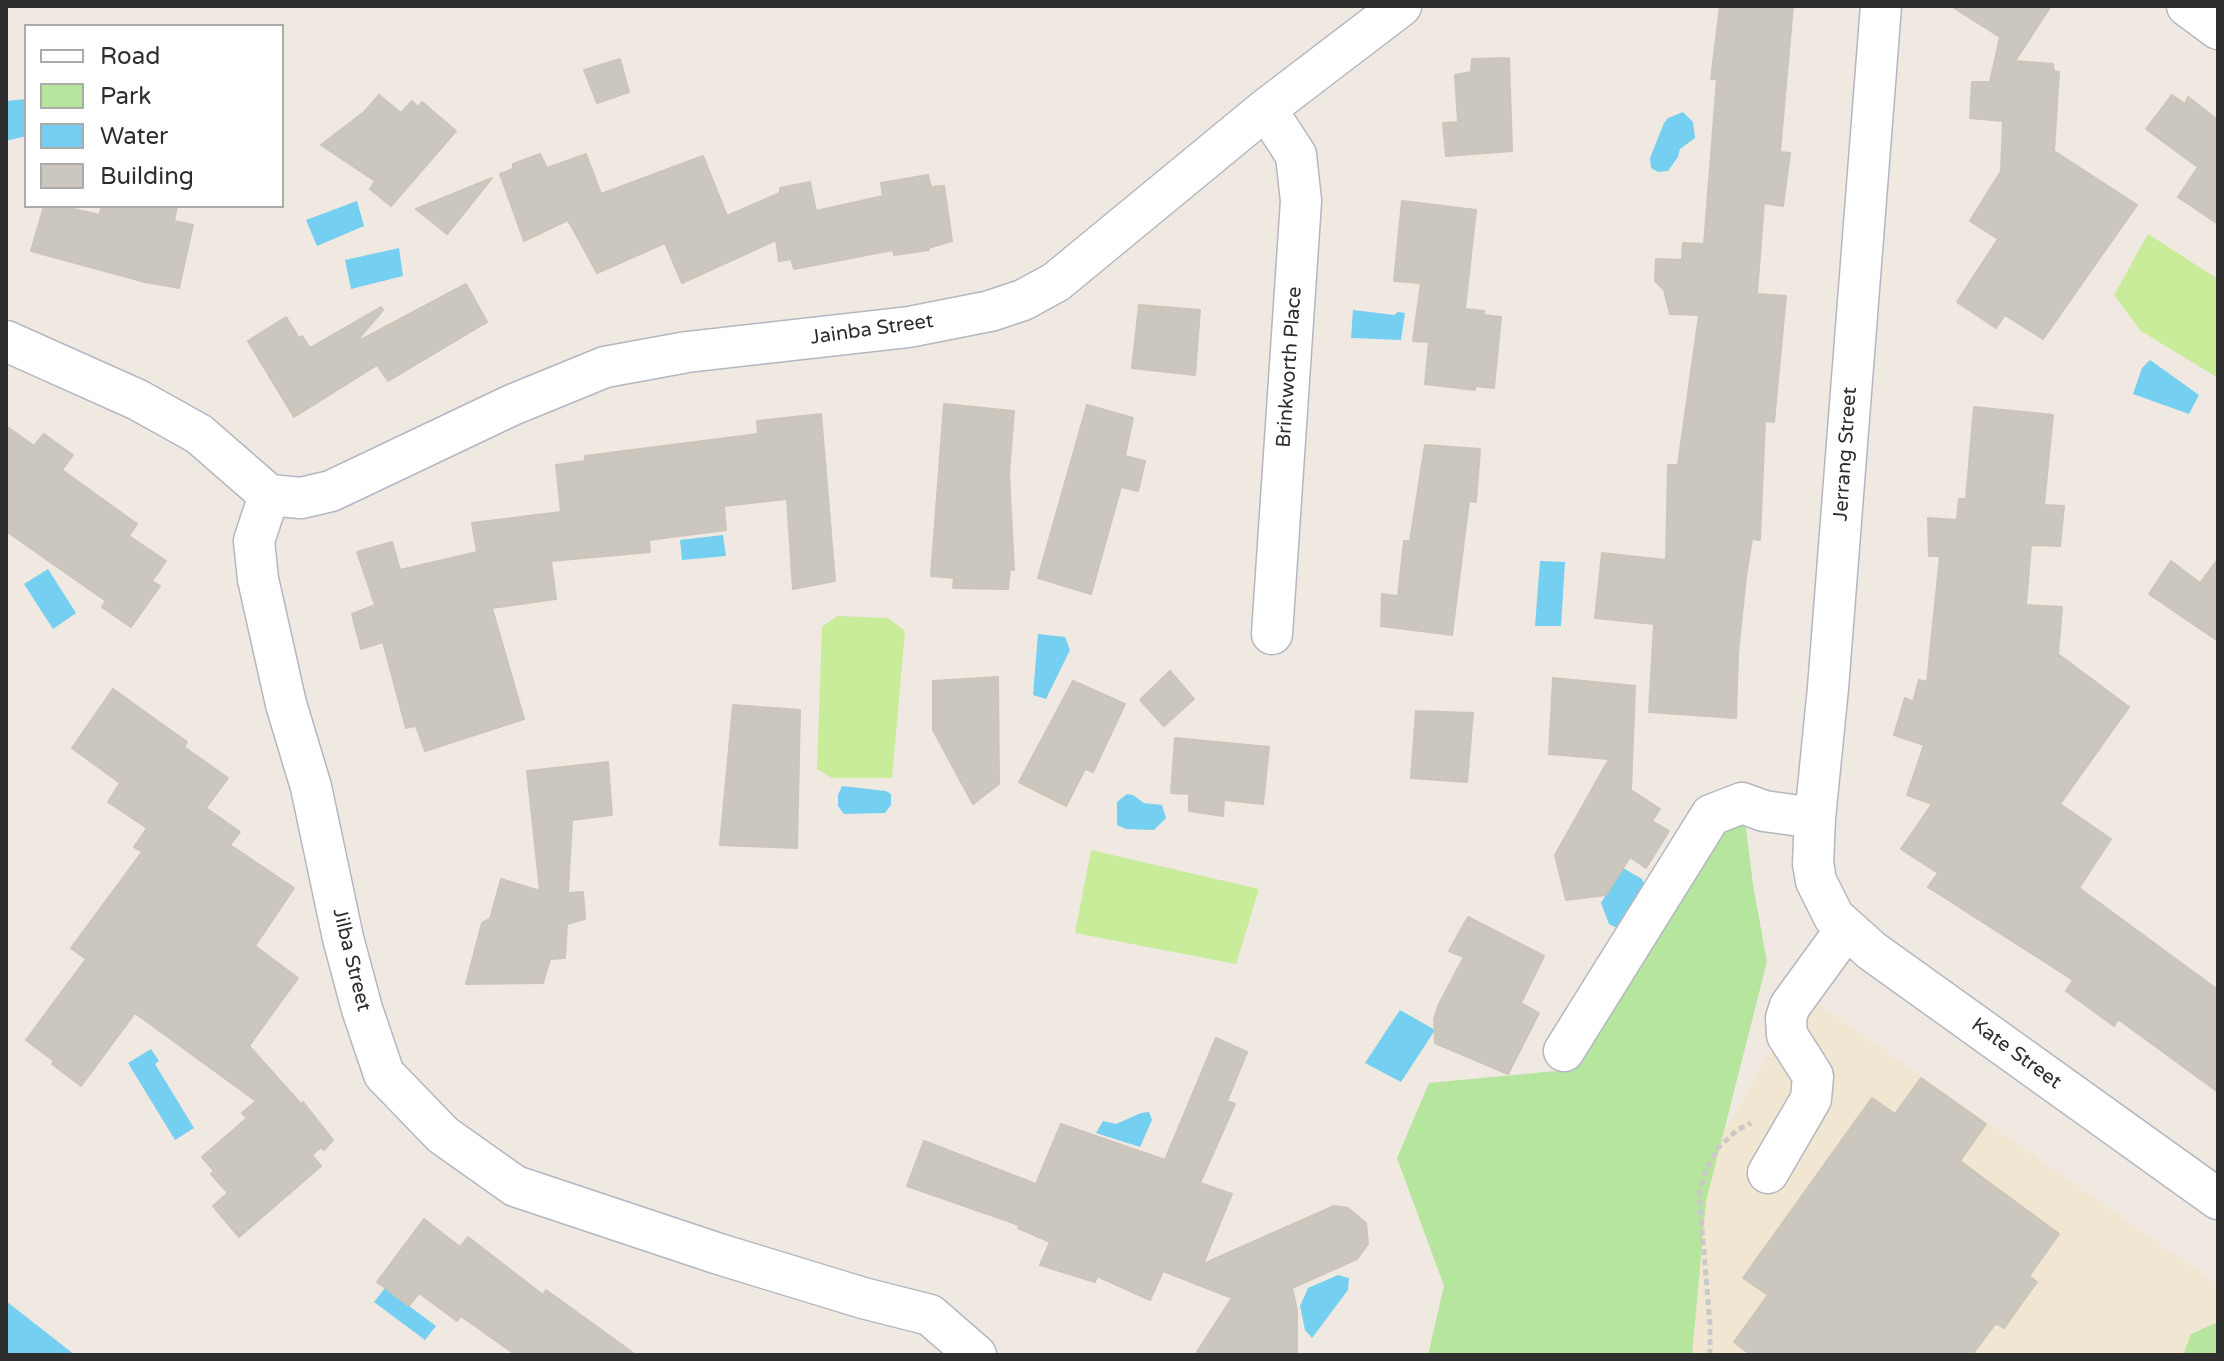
<!DOCTYPE html>
<html>
<head>
<meta charset="utf-8">
<style>
	body { margin:0 }
	#map { position:relative; width:2224px; height:1361px; overflow:hidden; background:#efe9e1; font-family:"Varela Round",sans-serif }
	canvas { display:block }
	.frame { position:absolute; inset:0; border:8px solid #2e2e2e; pointer-events:none }
	.legend { position:absolute; left:24px; top:24px; width:260px; height:184px; box-sizing:border-box; background:#fff; border:2px solid #ababab; margin:0; padding:10px 14px; list-style:none; font-size:24px; color:#2e2e2e }
	.legend li { display:flex; align-items:center; gap:16px; height:40px }
	.legend b { width:40px; border:2px solid #ababab }
</style>
</head>
<body>
<div id="map">
<canvas width="2224" height="1361"></canvas>
<div class="frame"></div>
<ul class="legend">
<li><b style="height:10px;background:#fff"></b>Road</li>
<li><b style="height:22px;background:#b6e59e"></b>Park</li>
<li><b style="height:22px;background:#75cff0"></b>Water</li>
<li><b style="height:22px;background:#cbc7bf"></b>Building</li>
</ul>
</div>
<script>
const ctx = document.querySelector('canvas').getContext('2d');
ctx.lineJoin = 'round';
function fill(path, color) { ctx.fillStyle = color; ctx.fill(path, 'evenodd'); }
const poly = rows => new Path2D(rows.map(r => 'M' + r).join(''));
function strokePath(path, color, width, dash) { ctx.strokeStyle = color; ctx.lineWidth = width; ctx.lineCap = dash ? 'butt' : 'round'; ctx.setLineDash(dash || []); ctx.stroke(path); }
function drawText(font, color, halo, rows, align = 'center') {
  ctx.font = font + ' "Varela Round",sans-serif'; ctx.lineWidth = 6; ctx.setLineDash([]); ctx.textBaseline = 'middle'; ctx.strokeStyle = halo; ctx.fillStyle = color; for (const [text, x, y, turn = 0] of rows) {
    ctx.save(); ctx.translate(x, y); ctx.rotate((+turn || 0) * Math.PI / 180); ctx.textAlign = isNaN(turn) ? turn : align; if (halo) ctx.strokeText(text, 0, 0); ctx.fillText(text, 0, 0); ctx.restore();
  }
}
fill(poly([
	[1804,994,2218,1285,2218,1355,1595,1355]
]), '#f0e6d1');
fill(poly([
	[1744,812,1753,885,1767,962,1706,1201,1692,1355,1428,1355,1444,1286,1397,1158,1429,1083,1556,1071,1625,965,1710,822],
	[2218,1322,2218,1355,2183,1355,2191,1334]
]), '#b6e59e');
fill(poly([
	[2148,234,2218,279,2218,378,2141,331,2114,295],
	[837,616,888,618,905,631,892,778,832,778,817,769,822,627],
	[1091,850,1259,889,1236,964,1075,933]
]), '#c9ec9a');
fill(poly([
	[26,99,26,136,6,141,6,101],
	[1683,112,1693,122,1695,138,1680,149,1678,157,1668,171,1658,172,1651,168,1650,158,1664,123,1668,118],
	[357,201,364,226,317,246,306,220],
	[399,248,403,276,351,289,345,260],
	[1353,310,1394,315,1398,312,1405,313,1401,340,1351,338],
	[2150,360,2199,395,2189,414,2133,394,2142,368],
	[723,535,726,556,682,560,680,540],
	[1540,561,1565,562,1561,626,1535,626],
	[48,569,76,613,53,629,24,584],
	[1038,634,1065,637,1070,650,1046,699,1033,695],
	[842,786,886,791,891,794,891,805,885,813,844,814,838,806,838,795],
	[1127,794,1133,795,1144,803,1162,805,1166,818,1154,830,1126,829,1117,825,1117,802],
	[1623,868,1642,879,1644,884,1641,895,1622,927,1617,928,1609,924,1601,903],
	[1400,1010,1435,1030,1401,1082,1365,1063],
	[151,1049,159,1061,155,1064,194,1128,175,1140,128,1063],
	[1149,1112,1152,1120,1140,1147,1096,1133,1103,1121,1116,1124,1141,1113],
	[1338,1275,1349,1278,1348,1290,1312,1338,1305,1330,1300,1306,1308,1288],
	[385,1288,436,1326,425,1340,374,1302],
	[6,1301,75,1355,6,1355]
]), '#75cff0');
const building = poly([
	[1720,6,1793,6,1780,152,1790,153,1783,206,1764,203,1757,294,1786,296,1774,422,1765,421,1760,540,1752,539,1746,577,1738,653,1736,718,1649,712,1654,624,1595,618,1602,553,1666,560,1668,465,1678,465,1699,315,1670,314,1664,290,1655,281,1656,259,1682,260,1683,243,1704,244,1717,79,1711,79,1720,6],
	[1951,6,2051,6,2015,61,2053,64,2054,71,2059,72,2054,151,2137,205,2043,339,2005,315,1996,328,1957,302,1998,239,1970,221,2001,171,2003,121,1970,118,1972,82,1990,82,2000,37,1951,6],
	[1509,58,1512,151,1446,156,1443,123,1458,122,1455,75,1471,72,1472,59,1509,58],
	[620,59,629,92,597,103,584,70,620,59],
	[379,95,401,113,412,101,418,107,422,102,456,131,391,206,370,189,375,181,321,145,364,112,379,95],
	[2172,95,2185,104,2188,97,2218,120,2218,224,2178,197,2198,167,2146,129,2172,95],
	[540,154,547,168,586,154,601,194,703,156,727,216,780,193,780,188,810,182,816,211,883,196,881,183,928,175,931,187,944,186,952,241,928,248,929,250,894,255,893,250,794,269,791,259,779,261,776,240,682,283,665,243,597,273,568,220,524,241,500,174,513,169,513,164,540,154],
	[492,178,447,234,416,209,492,178],
	[1402,201,1476,210,1465,309,1484,311,1483,315,1501,317,1494,388,1475,386,1475,390,1425,384,1429,342,1413,341,1421,283,1394,281,1402,201],
	[44,206,60,206,100,215,101,206,177,206,174,221,193,225,179,288,145,282,31,251,44,206],
	[466,284,487,322,388,381,377,365,294,417,248,341,286,317,299,338,302,336,310,348,381,307,383,310,355,343,466,284],
	[1139,305,1200,310,1195,375,1132,368,1139,305],
	[944,404,1014,411,1009,473,1014,570,1010,569,1008,589,953,588,954,578,931,576,944,404],
	[1087,405,1133,418,1125,456,1145,461,1138,491,1121,487,1091,594,1038,578,1087,405],
	[1974,407,2053,415,2044,505,2064,506,2060,546,2031,545,2026,605,2062,607,2058,654,2129,707,2060,804,2111,839,2079,888,2218,990,2218,1092,2118,1019,2114,1026,2066,991,2073,980,1928,887,1938,873,1901,849,1932,804,1907,795,1924,745,1894,735,1905,698,1913,702,1919,680,1927,682,1940,556,1929,556,1928,518,1957,520,1959,499,1966,499,1974,407],
	[821,414,835,581,793,589,787,499,724,506,726,530,649,540,650,552,551,561,556,599,492,608,524,719,425,751,416,726,406,728,383,642,361,649,352,614,375,605,357,552,392,542,400,570,477,552,472,523,561,512,556,465,585,461,585,456,758,434,757,421,821,414],
	[6,426,34,446,44,434,73,455,62,470,137,524,129,536,166,561,152,581,160,586,131,627,102,607,106,601,6,531,6,426],
	[1425,445,1480,449,1476,502,1469,501,1452,635,1381,626,1382,594,1398,596,1404,541,1410,541,1425,445],
	[2218,559,2218,641,2149,594,2171,561,2200,583,2218,559],
	[1170,671,1194,699,1164,726,1140,700,1170,671],
	[998,677,999,784,973,804,933,730,933,681,998,677],
	[1553,678,1635,686,1631,790,1660,809,1652,821,1669,831,1646,868,1630,857,1606,895,1566,900,1555,855,1609,759,1549,754,1553,678],
	[1073,681,1125,704,1093,772,1085,769,1066,806,1019,782,1073,681],
	[113,689,187,742,184,747,228,778,206,808,240,832,230,845,294,888,255,946,298,978,249,1046,301,1104,303,1102,333,1140,324,1150,321,1147,312,1155,321,1166,239,1237,213,1206,228,1193,211,1174,214,1171,202,1157,247,1118,242,1113,256,1101,135,1013,81,1086,52,1064,54,1061,26,1040,86,959,71,948,142,852,134,847,147,828,108,802,120,783,72,748,113,689],
	[733,705,800,710,797,848,720,845,733,705],
	[1416,711,1473,713,1467,782,1411,778,1416,711],
	[1175,738,1269,747,1263,804,1224,800,1223,816,1189,811,1189,794,1171,793,1175,738],
	[608,762,612,815,572,820,568,893,583,892,585,919,567,924,565,958,550,959,543,983,466,984,482,923,490,919,501,879,540,891,527,771,608,762],
	[1468,917,1544,956,1521,1003,1539,1013,1508,1074,1435,1043,1434,1019,1439,1004,1464,957,1449,951,1468,917],
	[1216,1038,1247,1052,1227,1101,1235,1104,1200,1183,1232,1194,1203,1264,1334,1206,1348,1208,1366,1223,1368,1244,1357,1259,1292,1288,1297,1310,1297,1355,1195,1355,1232,1298,1163,1271,1150,1300,1097,1276,1095,1282,1040,1265,1050,1242,1018,1228,1019,1225,907,1186,924,1141,1036,1184,1061,1124,1165,1160,1216,1038],
	[1921,1078,1986,1124,1960,1161,2059,1234,2029,1276,2037,1282,2004,1328,1996,1323,1972,1355,1751,1355,1734,1342,1768,1295,1743,1278,1872,1098,1895,1114,1921,1078],
	[424,1219,460,1247,468,1237,543,1295,546,1290,636,1355,516,1355,461,1316,457,1321,419,1293,409,1306,377,1282,424,1219]
]);
fill(building, '#cbc7bf');
strokePath(building, '#cbc5ba', 2);
const minor = poly([
	[1881,6,1828,688,1815,818,1813,863,1816,881,1834,917,1872,951,2218,1199],
	[2187,6,2218,29],
	[1266,109,1296,155,1301,201,1272,634],
	[6,341,138,400,199,434,269,495],
	[269,495,301,498,331,491,512,405,605,367,687,352,909,327,990,311,1023,300,1056,282,1266,109,1401,6],
	[269,495,254,541,258,579,286,704,311,787,343,938,362,1009,384,1074,443,1135,515,1186,719,1254,863,1298,930,1315,976,1355],
	[1564,1051,1711,815,1742,803,1764,811,1815,818],
	[1768,1173,1811,1099,1813,1076,1787,1035,1786,1018,1790,1006,1846,929]
]);
strokePath(minor, '#b4b7c1', 43);
strokePath(poly([
	[1710,1355,1710,1324,1699,1194,1705,1173,1717,1149,1737,1130,1751,1123]
]), '#c9c9c9', 5, [6, 4]);
strokePath(minor, '#fff', 40);
drawText('20px', '#2e2e2e', '#fff', [
	["Jainba Street",872,330,-8],
	["Brinkworth Place",1290,367,-86],
	["Jerrang Street",1846,454,-86],
	["Jilba Street",351,960,76],
	["Kate Street",2016,1054,36]
]);
</script>
</body>
</html>
